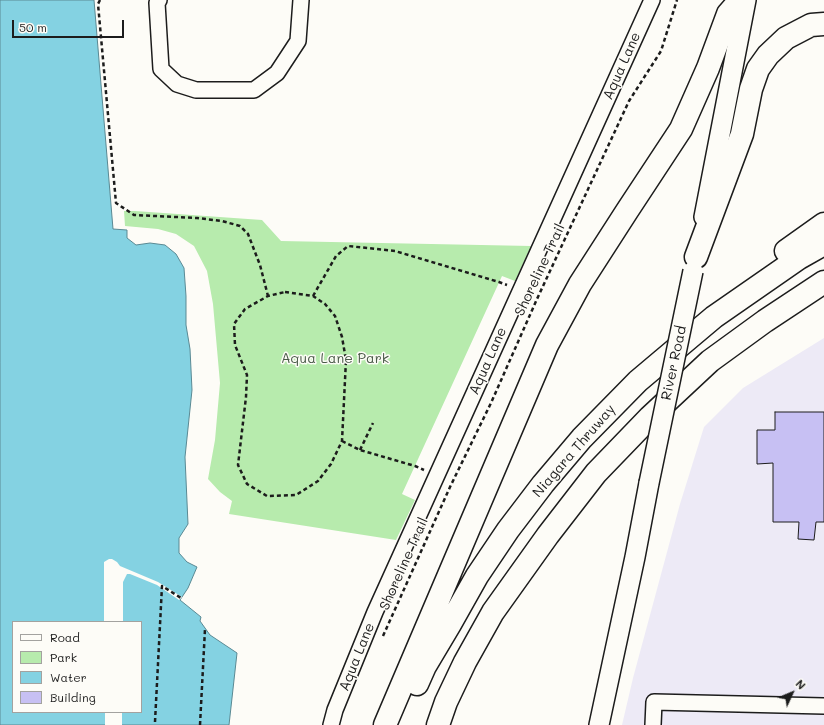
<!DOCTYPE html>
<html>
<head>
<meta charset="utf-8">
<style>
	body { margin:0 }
	#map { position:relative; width:824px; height:725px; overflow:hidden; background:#fdfcf7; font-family:Mali,sans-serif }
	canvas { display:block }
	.legend { position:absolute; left:12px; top:621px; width:130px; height:92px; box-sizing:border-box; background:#fdfcf7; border:1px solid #a3a29f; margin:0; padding:5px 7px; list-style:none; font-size:12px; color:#1c1c1c }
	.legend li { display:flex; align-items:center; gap:8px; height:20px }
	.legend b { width:20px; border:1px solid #a3a29f }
	.north { position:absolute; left:772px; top:673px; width:40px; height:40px; -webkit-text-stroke:3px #fdfcf7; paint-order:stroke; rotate:46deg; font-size:11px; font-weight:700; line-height:16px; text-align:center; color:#1c1c1c }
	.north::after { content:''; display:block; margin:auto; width:14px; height:18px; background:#1c1c1c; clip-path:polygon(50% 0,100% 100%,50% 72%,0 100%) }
	.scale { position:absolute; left:12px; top:20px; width:112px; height:18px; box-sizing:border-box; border:2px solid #1c1c1c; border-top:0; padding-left:5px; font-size:12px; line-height:14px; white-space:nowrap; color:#1c1c1c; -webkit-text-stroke:3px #fdfcf7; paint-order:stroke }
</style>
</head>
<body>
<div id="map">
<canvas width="824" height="725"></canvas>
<ul class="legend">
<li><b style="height:5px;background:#fdfcf7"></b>Road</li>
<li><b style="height:11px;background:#b7ebad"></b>Park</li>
<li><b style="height:11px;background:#84d2e2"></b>Water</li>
<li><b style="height:11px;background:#c7c0f3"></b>Building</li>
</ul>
<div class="north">N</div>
<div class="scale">50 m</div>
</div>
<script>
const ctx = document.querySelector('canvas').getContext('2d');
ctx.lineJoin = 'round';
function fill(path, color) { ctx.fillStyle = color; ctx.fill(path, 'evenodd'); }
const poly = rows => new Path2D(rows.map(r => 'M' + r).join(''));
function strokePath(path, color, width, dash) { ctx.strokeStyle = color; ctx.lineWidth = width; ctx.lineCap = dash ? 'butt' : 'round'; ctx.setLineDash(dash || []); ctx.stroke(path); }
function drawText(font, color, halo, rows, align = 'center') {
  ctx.font = font + ' Mali,sans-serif'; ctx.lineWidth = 3; ctx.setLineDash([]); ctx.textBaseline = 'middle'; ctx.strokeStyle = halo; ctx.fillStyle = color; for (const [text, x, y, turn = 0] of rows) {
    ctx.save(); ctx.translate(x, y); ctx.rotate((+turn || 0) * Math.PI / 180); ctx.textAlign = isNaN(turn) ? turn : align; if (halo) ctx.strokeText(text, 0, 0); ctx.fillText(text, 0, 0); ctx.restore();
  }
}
fill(poly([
	[824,338,824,725,622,725,633,678,680,504,704,427,743,388]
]), '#edeaf6');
fill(poly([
	[124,211,135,211,262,220,281,241,531,246,515,281,502,276,402,494,415,500,396,540,229,514,232,501,220,492,208,479,215,440,220,383,213,304,207,271,194,246,176,234,158,229,125,226]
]), '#b7ebad');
const water = poly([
	[0,0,94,0,113,229,127,230,127,238,136,245,150,243,165,245,176,254,184,268,186,296,186,325,190,349,192,390,185,457,188,524,179,538,179,553,187,562,197,567,188,588,180,600,201,617,200,621,210,635,237,653,229,725,0,725,0,0],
	[13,622,141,622,141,712,13,712,13,622]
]);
fill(water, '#84d2e2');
strokePath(water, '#5a8993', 1);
fill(poly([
	[109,559,112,559,117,562,120,566,158,582,182,597,179,600,157,585,130,574,127,574,123,582,123,622,104,622,104,562],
	[105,712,122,712,122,725,105,725]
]), '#fdfcf7');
const building = poly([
	[775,412,824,412,824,522,816,522,814,540,798,539,799,522,773,522,773,463,757,464,757,430,775,430,775,412]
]);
fill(building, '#c7c0f3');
strokePath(building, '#1c1c1c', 1);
const minor = poly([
	[159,0,157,3,161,69,177,84,196,90,254,90,277,73,298,41,301,0],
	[331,725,335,710,375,612,652,0],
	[653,725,654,702,824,706]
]);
const major = poly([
	[704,217,746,0],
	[599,725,635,557,649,483]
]);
const highway = poly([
	[786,251,824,224],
	[696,257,742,134,751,89,758,69,768,55,786,38,811,25,824,24],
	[417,684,425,666,450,624,477,576,508,530,543,484,582,438,638,381,714,317,799,258,824,244],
	[385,725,547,345,580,284,627,211,681,129,708,68,728,14,740,0],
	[438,725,446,702,465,662,493,612,548,535,596,473,650,417,710,361,765,321,824,282]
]);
strokePath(minor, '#1c1c1c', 18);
strokePath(major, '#1c1c1c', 22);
strokePath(highway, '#1c1c1c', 25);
strokePath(poly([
	[100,0,98,4,116,203,134,215,197,218,222,221,240,226,248,234,260,265,268,296],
	[285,292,313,296,325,304,335,316,342,337,346,360,342,441,331,464,318,481,296,495,267,496,247,484,238,465,246,397,247,375,235,345,234,324,245,309,268,296,285,292],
	[313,296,336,256,348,246,395,251,499,282,507,285],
	[342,441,360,450,415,466,424,470],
	[360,450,373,423],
	[383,636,450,487,491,403,537,299,629,101,661,51,677,0],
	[155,722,162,586,181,598],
	[200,725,205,629]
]), '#1c1c1c', 2.5, [4, 3]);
strokePath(minor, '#fdfcf7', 15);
strokePath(major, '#fdfcf7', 19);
strokePath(highway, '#fdfcf7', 22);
const majorBridge = poly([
	[649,483,693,271]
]);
strokePath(majorBridge, '#1c1c1c', 22, []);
strokePath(majorBridge, '#fdfcf7', 19);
drawText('14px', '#1c1c1c', '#fdfcf7', [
	["Aqua Lane",622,66,-66],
	["Shoreline Trail",540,270,-65],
	["Aqua Lane",488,361,-66],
	["River Road",674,363,-78],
	["Niagara Thruway",574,451,-49],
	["Shoreline Trail",404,564,-66],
	["Aqua Lane",357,657,-68]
]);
drawText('14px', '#4a5a48', '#fdfcf7', [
	["Aqua Lane Park",335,359]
]);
</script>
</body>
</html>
